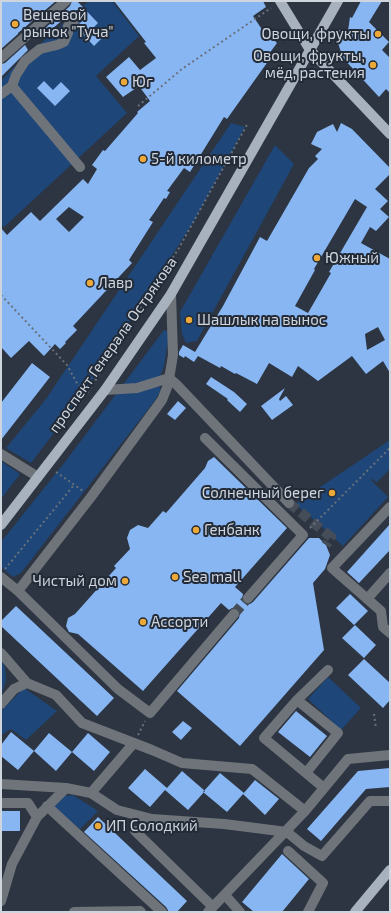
<!DOCTYPE html>
<html>
<head>
<meta charset="utf-8">
<style>
	body { margin:0 }
	#map { position:relative; width:391px; height:913px; overflow:hidden; background:#2c3541; font-family:"Exo 2",sans-serif }
	canvas { display:block }
	.frame { position:absolute; inset:0; border:2px solid #cfd5dd; pointer-events:none }
</style>
</head>
<body>
<div id="map">
<canvas width="391" height="913"></canvas>
<div class="frame"></div>
</div>
<script>
const ctx = document.querySelector('canvas').getContext('2d');
ctx.lineJoin = 'round';
function fill(path, color) { ctx.fillStyle = color; ctx.fill(path, 'evenodd'); }
const poly = rows => new Path2D(rows.map(r => 'M' + r).join(''));
function strokePath(path, color, width, dash) { ctx.strokeStyle = color; ctx.lineWidth = width; ctx.lineCap = dash ? 'butt' : 'round'; ctx.setLineDash(dash || []); ctx.stroke(path); }
function drawText(font, color, halo, rows, align = 'center') {
  ctx.font = font + ' "Exo 2",sans-serif'; ctx.lineWidth = 4; ctx.setLineDash([]); ctx.textBaseline = 'middle'; ctx.strokeStyle = halo; ctx.fillStyle = color; for (const [text, x, y, turn = 0] of rows) {
    ctx.save(); ctx.translate(x, y); ctx.rotate((+turn || 0) * Math.PI / 180); ctx.textAlign = isNaN(turn) ? turn : align; if (halo) ctx.strokeText(text, 0, 0); ctx.fillText(text, 0, 0); ctx.restore();
  }
}
fill(poly([
	[89,1,112,1,139,36,96,76,127,113,4,227,1,224,1,81,12,69],
	[231,123,245,127,194,221,82,396,31,463,6,448,46,399],
	[275,145,294,164,197,341,186,343,182,334,180,312],
	[164,330,167,331,169,335,164,366,157,384,161,389,156,399,21,573,13,577,1,567,1,542,65,462],
	[390,440,390,469,377,482,369,478,388,497,343,546,321,526,295,504],
	[1,461,20,474,1,499],
	[1,658,5,668,6,680,1,696],
	[328,677,361,708,341,730,308,699],
	[24,688,57,711,26,740,11,729,1,735,1,711],
	[73,795,98,811,80,829,54,807,63,796]
]), '#1e4678');
fill(poly([
	[1,1,56,1,18,33,18,34,1,49],
	[72,1,77,1,98,23,92,29,101,39,94,46,76,27,85,18,84,12,81,10,77,10,67,18,66,17,45,35,42,31,70,6],
	[114,1,263,1,266,7,253,16,269,40,272,38,277,43,266,58,269,60,227,119,224,117,190,172,184,168,167,191,170,192,166,199,164,198,154,213,149,220,153,222,129,260,132,263,73,326,77,330,65,342,66,343,60,349,55,344,44,356,29,341,11,358,1,347,1,228,7,235,31,212,40,221,83,179,88,184,97,169,92,165,103,150,105,151,138,113,137,112,150,101,139,86,123,97,106,77,129,57,140,70,156,58,144,43,146,42],
	[69,207,84,217,69,232,56,219],
	[361,1,382,1,369,22,389,42,382,50,390,58,390,93,386,89,379,97,343,58,338,43,339,30,348,31,350,17,352,18],
	[25,45,28,50,1,77,1,64,5,63],
	[44,81,53,90,61,82,70,91,55,106,37,88],
	[341,123,352,129,390,168,390,174,375,189,388,201,380,209,389,217,376,231,370,227,361,243,390,259,390,373,383,361,366,374,352,356,318,381,298,366,292,377,269,363,257,384,236,373,235,374,221,366,220,368,198,356,194,362,185,356,184,358,179,355,179,352,183,345,195,352,223,306,260,237,267,241,309,168,318,159,315,156,322,149,311,144,317,132,333,124,337,132],
	[355,199,367,207,329,272,331,273,308,313,295,306,315,270,314,269],
	[378,327,385,340,367,350,365,334],
	[32,363,50,377,1,440,1,403],
	[211,377,234,392,247,404,240,412,227,400,228,399,206,384],
	[285,388,279,399,280,401,286,396,293,405,272,420,261,406],
	[178,401,186,408,175,420,167,414],
	[214,457,287,528,235,587,243,594,242,600,244,603,250,604,253,602,309,538,319,538,326,545,330,555,325,569,313,583,324,650,240,746,177,691,239,618,240,612,238,609,232,608,229,610,221,603,143,691,78,634,69,632,66,626,68,618,75,614,116,568,114,566,130,549,127,538,130,530,138,525,148,528,163,511,166,513,205,468,208,461],
	[390,524,390,550,359,583,347,572],
	[350,594,368,611,354,625,336,608],
	[16,606,114,698,97,716,1,626,1,621],
	[355,625,376,645,364,658,342,638],
	[364,659,390,683,390,700,383,708,348,675],
	[296,711,327,736,310,757,278,732],
	[183,721,192,728,181,740,172,732],
	[11,732,34,751,18,770,1,756,1,745],
	[49,733,72,752,56,771,34,751],
	[88,733,110,752,94,771,72,752],
	[390,768,390,787,366,789,321,841,307,829,358,771],
	[145,769,167,788,182,771,205,791,188,810,165,790,150,807,128,788],
	[220,773,244,793,227,812,203,792],
	[255,780,279,799,265,815,243,794],
	[1,811,20,811,20,831,1,831],
	[98,817,187,901,177,912,169,912,166,907,84,832],
	[282,854,309,879,282,912,254,912,242,902]
]), '#88b6f3');
strokePath(poly([
	[289,503,331,537,326,545],
	[234,614,248,598]
]), '#444d58', 10, [10, 5]);
strokePath(poly([
	[138,106,182,69,271,8],
	[1,295,67,365,78,385,88,392,179,248,248,123],
	[56,472,83,491],
	[310,528,390,448],
	[5,569,74,485],
	[374,714,376,729],
	[138,735,145,721]
]), '#69717c', 2, [2, 3]);
strokePath(poly([
	[1,58,66,1],
	[12,86,16,75,25,61,40,49,57,45,64,42,68,33,68,26,79,16],
	[1,94,12,86,80,167],
	[105,390,137,388,169,378,176,384,289,503],
	[205,438,303,535,248,598],
	[1,454,38,477],
	[390,507,332,568,381,611,383,627,390,633],
	[1,577,18,591,91,497,162,400,168,385,173,355,171,294],
	[18,591,118,689,150,713,234,614],
	[367,599,390,573],
	[1,653,27,683],
	[297,700,328,670],
	[1,704,14,689,27,683,56,695,82,723,152,750,182,763,252,769,305,811],
	[306,773,338,733,297,700,264,738,324,788],
	[1,784,66,788,91,793,117,810,152,819,224,824,287,832,304,846,322,856,370,801,390,801],
	[91,793,133,744],
	[1,803,28,803,37,817,12,864,1,901],
	[47,806,162,912],
	[37,817,66,788],
	[135,831,213,907],
	[288,851,323,883,308,912],
	[225,895,240,912],
	[74,912,140,911,141,912],
	[208,912,305,811,348,759,390,755]
]), '#6f747a', 10);
strokePath(poly([
	[280,1,310,50,390,134],
	[1,525,105,390,171,294,338,1],
	[355,912,390,870]
]), '#a8b2bf', 10);
for (const [x, y, r, color] of [
	[15,24,4,"#eca93a"],
	[378,34,4,"#eca93a"],
	[373,65,4,"#eca93a"],
	[124,82,4,"#eca93a"],
	[143,159,4,"#eca93a"],
	[317,258,4,"#eca93a"],
	[90,283,4,"#eca93a"],
	[189,320,4,"#eca93a"],
	[332,493,4,"#eca93a"],
	[196,530,4,"#eca93a"],
	[175,577,4,"#eca93a"],
	[125,581,4,"#eca93a"],
	[143,622,4,"#eca93a"],
	[98,826,4,"#eca93a"]
]) { const dot = new Path2D(); dot.arc(x, y, r, 0, 2 * Math.PI); ctx.fillStyle = color; ctx.fill(dot); strokePath(dot, '#222b37', 1.5); }
drawText('15px', '#cfd5dd', '#222b37', [
	["Вещевой",23,15],
	["рынок \"Туча\"",23,32],
	["Овощи, фрукты",370,34,"right"],
	["Овощи, фрукты,",365,56,"right"],
	["мёд, растения",365,73,"right"],
	["Юг",132,82],
	["5-й километр",151,159],
	["Южный",325,258],
	["Лавр",98,283],
	["Шашлык на вынос",197,320],
	["Солнечный берег",324,493,"right"],
	["Генбанк",204,530],
	["Sea mall",183,577],
	["Чистый дом",117,581,"right"],
	["Ассорти",151,622],
	["ИП Солодкий",106,826]
], 'left');
drawText('15px', '#cfd5dd', '#222b37', [
	["проспект Генерала Острякова",113,345,-55]
]);
</script>
</body>
</html>
